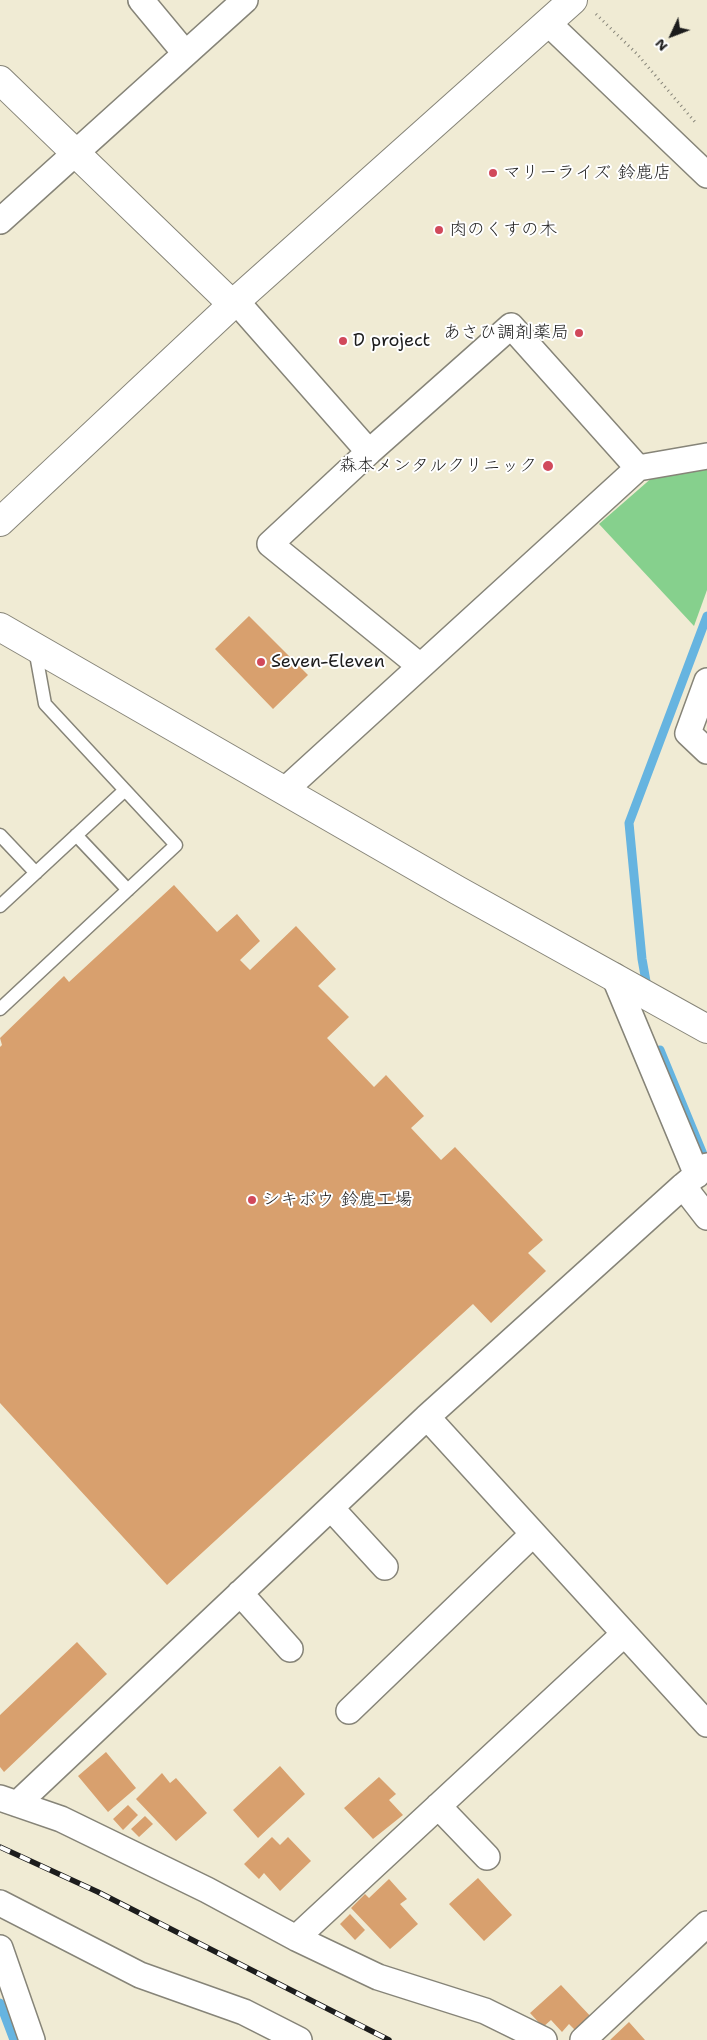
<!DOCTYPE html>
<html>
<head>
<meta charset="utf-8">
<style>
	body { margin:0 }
	#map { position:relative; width:707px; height:2040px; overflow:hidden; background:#f0ebd4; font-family:"Shantell Sans",sans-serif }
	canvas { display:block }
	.north { position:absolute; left:647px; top:10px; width:50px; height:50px; -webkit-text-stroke:4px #fff; paint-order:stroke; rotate:227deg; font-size:14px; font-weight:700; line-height:20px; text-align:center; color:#1c1c1c }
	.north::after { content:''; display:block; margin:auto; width:18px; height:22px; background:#1c1c1c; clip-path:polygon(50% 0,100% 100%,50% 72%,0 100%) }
</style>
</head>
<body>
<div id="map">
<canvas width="707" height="2040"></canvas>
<div class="north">N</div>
</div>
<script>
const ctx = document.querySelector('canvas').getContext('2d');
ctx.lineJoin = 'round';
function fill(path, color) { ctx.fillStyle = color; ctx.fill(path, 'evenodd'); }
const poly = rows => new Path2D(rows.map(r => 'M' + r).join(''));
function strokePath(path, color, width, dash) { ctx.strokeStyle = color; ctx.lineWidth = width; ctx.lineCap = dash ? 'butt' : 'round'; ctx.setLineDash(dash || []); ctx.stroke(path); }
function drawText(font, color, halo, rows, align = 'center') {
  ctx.font = font + ' "Shantell Sans","Klee One",sans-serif'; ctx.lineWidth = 4; ctx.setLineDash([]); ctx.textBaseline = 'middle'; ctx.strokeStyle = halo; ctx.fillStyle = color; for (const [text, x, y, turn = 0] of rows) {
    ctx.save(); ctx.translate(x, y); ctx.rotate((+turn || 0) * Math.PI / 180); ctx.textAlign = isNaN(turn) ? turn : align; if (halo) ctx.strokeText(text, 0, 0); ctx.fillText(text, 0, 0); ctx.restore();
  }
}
fill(poly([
	[707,466,707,590,694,626,599,524,654,476]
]), '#86d08d');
strokePath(poly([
	[647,987,642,959,629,823,707,616],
	[660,1050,707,1164],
	[0,2003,14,2040]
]), '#66b4e0', 9);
fill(poly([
	[249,616,308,675,273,709,215,649],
	[174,885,217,932,237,914,260,941,240,960,250,970,296,926,336,969,318,986,349,1017,327,1038,374,1087,386,1075,424,1116,411,1128,441,1160,455,1147,543,1240,528,1253,546,1271,491,1323,473,1304,167,1585,0,1403,0,1047,2,1045,0,1038,64,976,69,982],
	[77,1642,107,1674,4,1772,0,1767,0,1715],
	[106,1752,136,1788,108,1812,78,1776],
	[280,1766,305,1794,258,1838,233,1810],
	[162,1773,170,1783,176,1778,207,1813,176,1841,136,1799],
	[379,1777,396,1794,389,1800,403,1815,373,1839,344,1808],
	[128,1805,138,1815,123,1830,113,1819],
	[145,1816,153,1824,139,1837,131,1829],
	[272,1837,280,1845,288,1837,311,1861,280,1891,264,1873,259,1879,244,1864],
	[478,1878,512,1915,484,1941,449,1904],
	[389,1879,407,1899,400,1904,418,1924,390,1949,351,1908,365,1894,369,1898],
	[350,1914,365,1930,355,1940,340,1924],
	[561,1985,594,2020,579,2034,569,2024,562,2032,551,2020,543,2027,530,2013],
	[629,2022,645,2040,610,2040]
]), '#d8a06e');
const service = poly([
	[0,835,36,873],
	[76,835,128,890],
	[0,906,125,790],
	[0,1009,176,845,45,704,35,649]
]);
const minor = poly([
	[141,0,185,53],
	[548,23,707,175],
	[0,221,245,0],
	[236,301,369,452,511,326,638,468,285,790],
	[369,452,270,544,420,666],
	[638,468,707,456],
	[707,681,688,733,707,751],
	[614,976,697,1175],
	[683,1186,707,1217],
	[427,1417,707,1724],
	[331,1508,385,1567],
	[240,1593,290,1649],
	[349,1711,533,1534],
	[0,1798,61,1819,207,1890,296,1938,378,1977,485,2011,544,2040],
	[17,1804,427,1417,683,1186,707,1166],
	[438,1806,487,1857],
	[0,1903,140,1975,244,2012,299,2040],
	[296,1938,624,1634],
	[0,1948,32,2040],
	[583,2040,707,1924]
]);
const tertiary = poly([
	[0,80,232,304],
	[0,522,236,301,573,0],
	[0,627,457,890,707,1029]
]);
strokePath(service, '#868478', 15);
strokePath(minor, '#868478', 28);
strokePath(tertiary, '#868478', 30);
strokePath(poly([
	[596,14,637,54,695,122]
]), '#868478', 3, [1, 4]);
strokePath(service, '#fff', 12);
strokePath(minor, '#fff', 25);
strokePath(tertiary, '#fff', 28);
const rail = poly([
	[0,1847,98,1892,389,2040]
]);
strokePath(rail, '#1c1c1c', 5.5);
strokePath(rail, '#fff', 4, [11]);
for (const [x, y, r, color] of [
	[493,173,5,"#d1495b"],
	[439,230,5,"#d1495b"],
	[579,333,5,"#d1495b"],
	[343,341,5,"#d1495b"],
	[548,466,6,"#d1495b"],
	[261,662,5,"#d1495b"],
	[252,1200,5,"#d1495b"]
]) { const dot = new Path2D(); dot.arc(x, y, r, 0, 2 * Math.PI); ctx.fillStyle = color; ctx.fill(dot); strokePath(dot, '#fff', 2); }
drawText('18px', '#1c1c1c', '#fff', [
	["マリーライズ 鈴鹿店",503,173],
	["肉のくすの木",449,230],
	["あさひ調剤薬局",569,333,"right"],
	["D project",353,341],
	["森本メンタルクリニック",537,466,"right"],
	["Seven-Eleven",271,662],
	["シキボウ 鈴鹿工場",262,1200]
], 'left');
</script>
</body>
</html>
